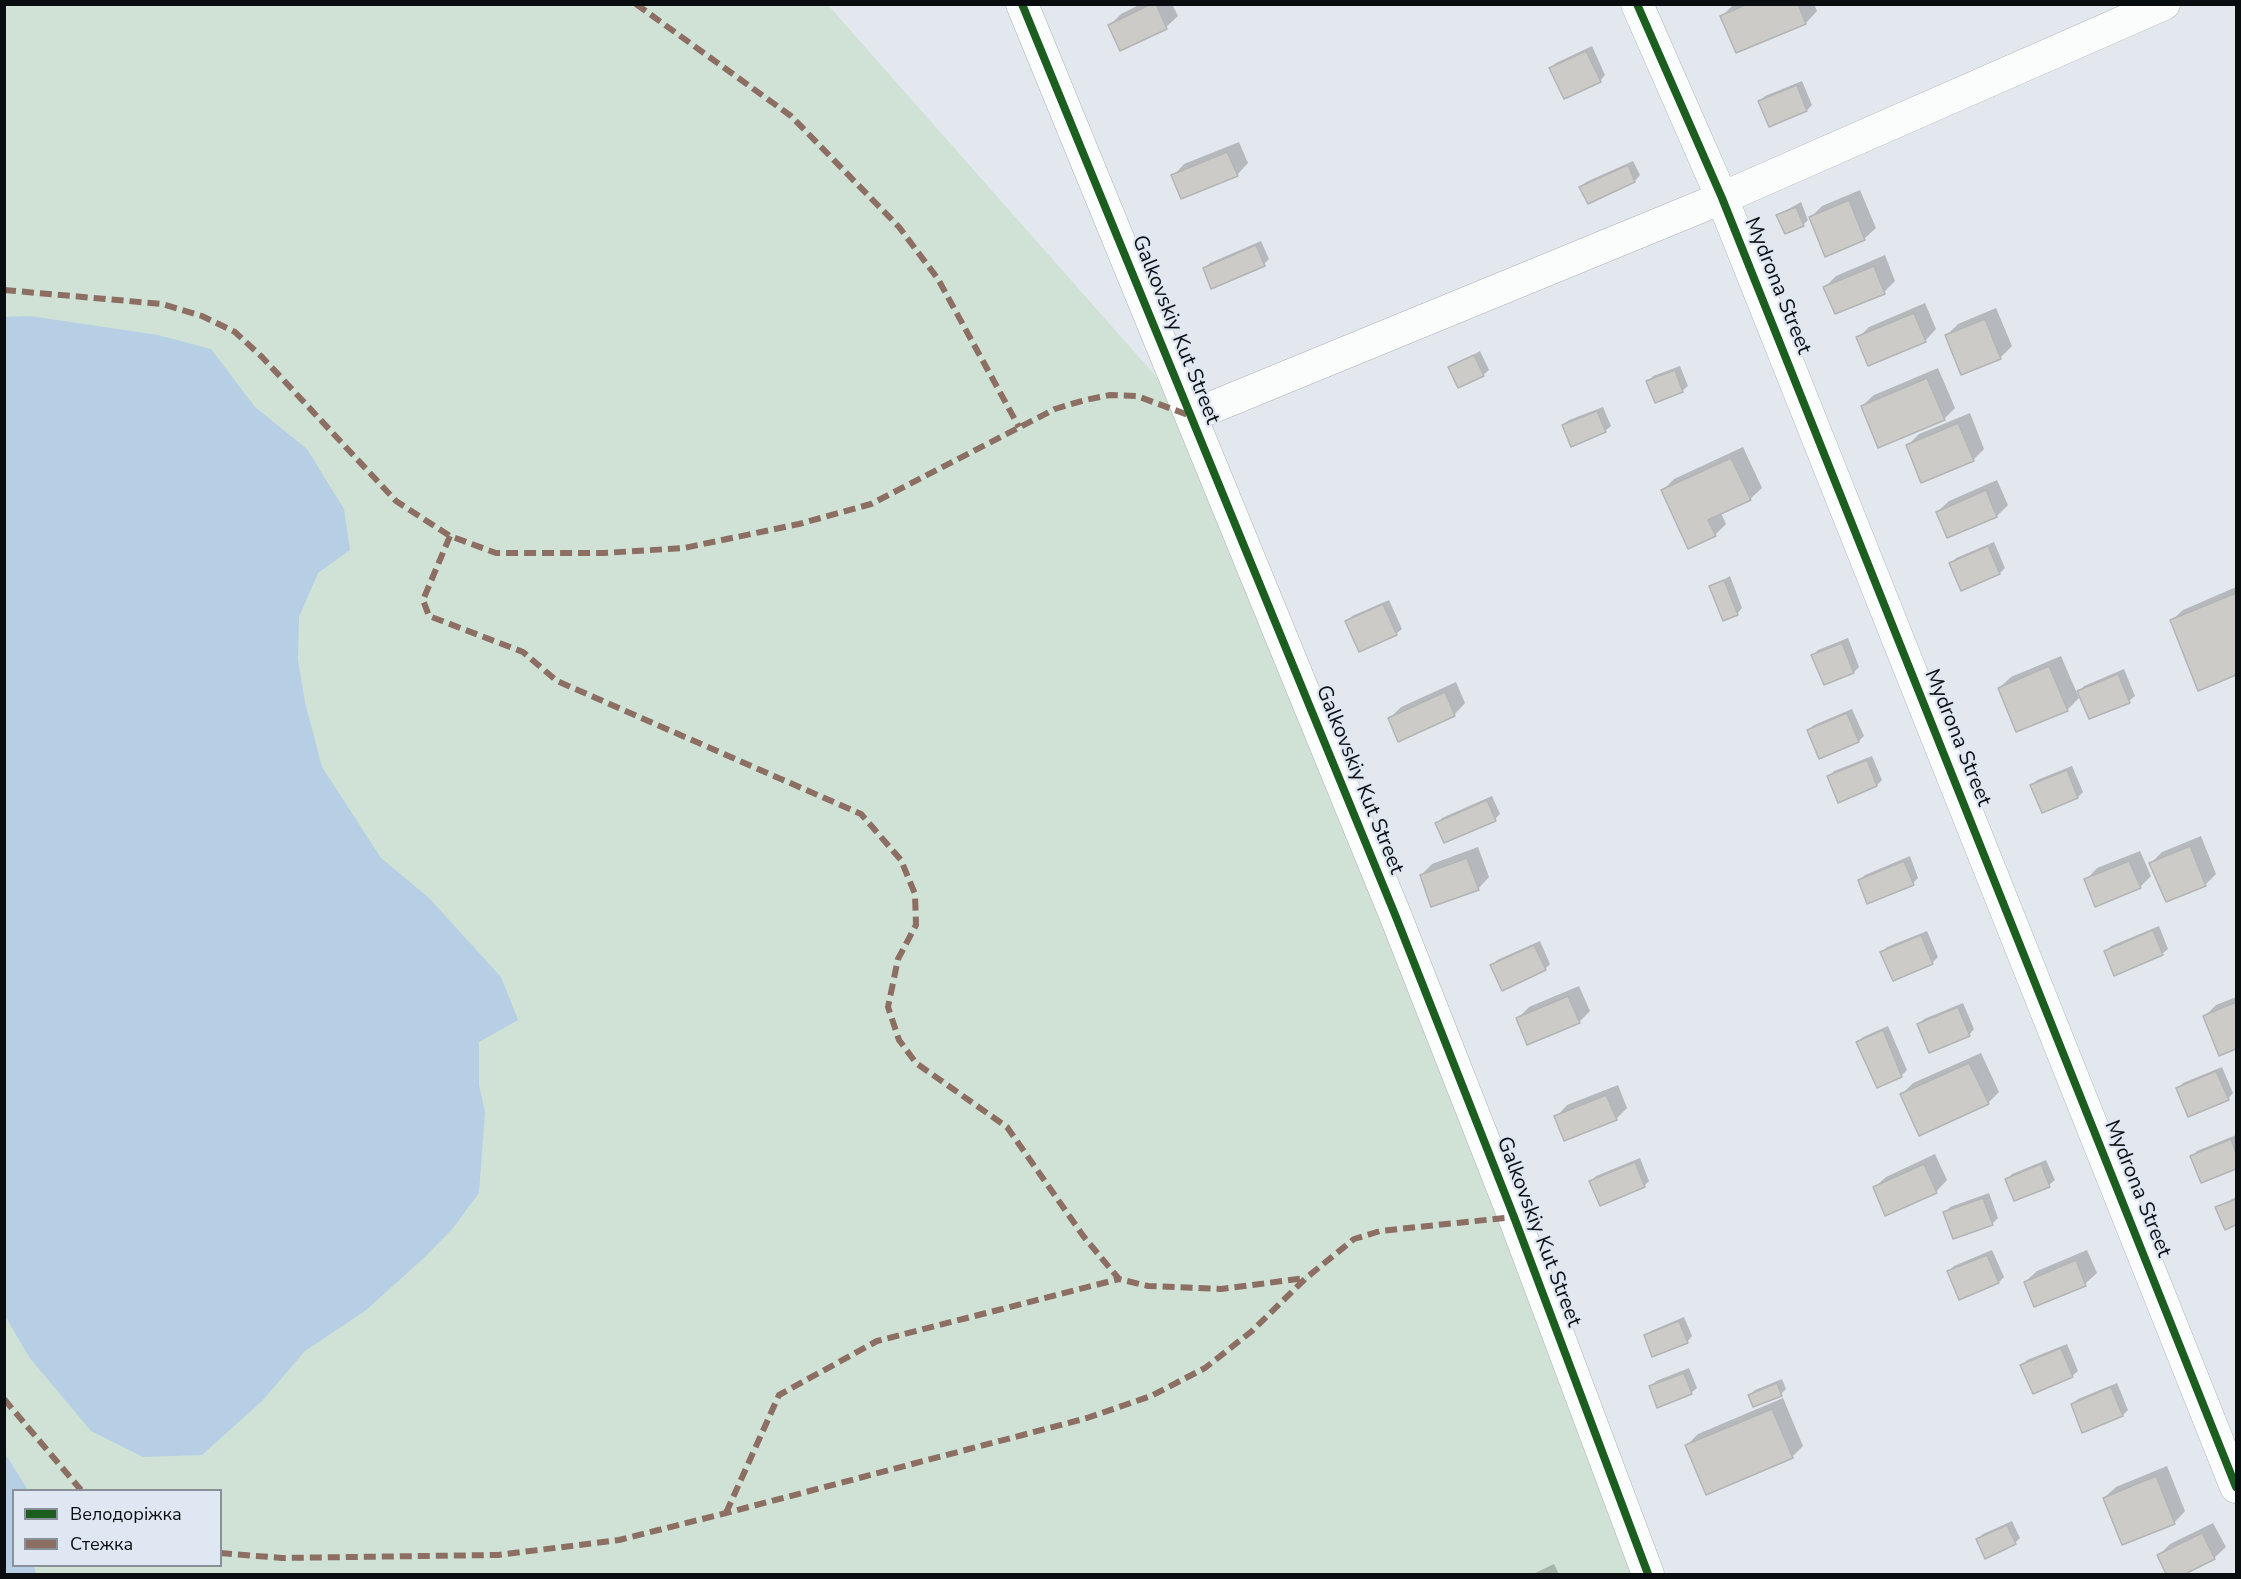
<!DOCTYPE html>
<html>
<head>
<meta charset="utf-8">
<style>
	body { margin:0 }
	#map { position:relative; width:2241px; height:1579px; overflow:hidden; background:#e3e8ee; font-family:"Nunito Sans",sans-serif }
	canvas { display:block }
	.frame { position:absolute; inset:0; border:6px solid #0a0d10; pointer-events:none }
	.legend { position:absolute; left:12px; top:1489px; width:210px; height:78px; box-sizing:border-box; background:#dfe8f2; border:2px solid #8a9098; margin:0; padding:8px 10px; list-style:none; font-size:18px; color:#0a0d10 }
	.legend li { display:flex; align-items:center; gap:12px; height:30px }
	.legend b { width:30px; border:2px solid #8a9098 }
</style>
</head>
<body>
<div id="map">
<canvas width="2241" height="1579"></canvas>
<div class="frame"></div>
<ul class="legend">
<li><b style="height:8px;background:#1b5e20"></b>Велодоріжка</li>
<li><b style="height:8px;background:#8d6e63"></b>Стежка</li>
</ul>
</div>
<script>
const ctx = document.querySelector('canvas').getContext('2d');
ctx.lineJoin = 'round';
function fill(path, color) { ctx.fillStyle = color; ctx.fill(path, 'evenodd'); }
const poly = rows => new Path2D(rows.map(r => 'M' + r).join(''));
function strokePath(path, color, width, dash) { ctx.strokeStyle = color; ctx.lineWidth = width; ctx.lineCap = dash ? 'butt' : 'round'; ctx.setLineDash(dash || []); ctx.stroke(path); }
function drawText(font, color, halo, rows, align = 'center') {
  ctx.font = font + ' "Nunito Sans",sans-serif'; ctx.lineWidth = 4.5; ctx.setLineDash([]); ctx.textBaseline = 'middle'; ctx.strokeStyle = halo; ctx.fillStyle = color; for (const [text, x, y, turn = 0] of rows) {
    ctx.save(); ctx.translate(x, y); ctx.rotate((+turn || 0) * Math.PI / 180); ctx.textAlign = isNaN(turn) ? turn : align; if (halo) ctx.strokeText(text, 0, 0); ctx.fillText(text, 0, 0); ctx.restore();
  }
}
fill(poly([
	[4,5,828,5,1191,416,1648,1574,36,1574,34,1566,220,1566,220,1490,28,1490,5,1453]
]), '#d0e2d6');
fill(poly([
	[30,316,158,335,211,349,255,407,307,449,344,509,350,550,318,573,299,617,298,660,305,702,322,767,381,858,429,898,501,977,518,1020,479,1042,479,1085,485,1112,479,1193,453,1228,426,1256,365,1311,305,1351,262,1401,202,1455,143,1457,91,1431,29,1357,5,1316,4,317],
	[5,1453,28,1490,14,1490,14,1566,34,1566,36,1574,5,1574]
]), '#b7cfe4');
fill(poly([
	[1141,4,1172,4,1178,16,1166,27,1121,49,1110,25,1121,14],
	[1734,4,1814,4,1817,11,1806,23,1737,51,1722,16],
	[1592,46,1605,75,1600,81,1551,68,1556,63],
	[1802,81,1812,105,1807,110,1769,125,1760,101,1765,96],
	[1239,142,1248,163,1237,175,1173,176,1184,164],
	[1633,161,1640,175,1635,181,1588,202,1581,187,1586,182],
	[1860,190,1876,228,1864,239,1811,217,1822,206],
	[1801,202,1808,220,1803,225,1778,215],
	[1261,241,1269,259,1264,264,1204,268,1210,263],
	[1885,255,1895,281,1884,292,1825,287,1836,276],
	[1925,303,1936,329,1925,341,1858,338,1869,327],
	[1996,308,2012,346,2000,358,1947,335,1958,324],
	[1480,351,1489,370,1483,375,1450,368],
	[1680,366,1688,386,1682,391,1648,382,1653,376],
	[1938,368,1955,408,1944,419,1862,406,1874,395],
	[1603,407,1611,426,1605,431,1563,425,1569,420],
	[1970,413,1984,449,1973,460,1907,446,1919,434],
	[1743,447,1762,488,1750,499,1721,513,1726,524,1715,535,1662,491,1674,479],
	[1997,480,2008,505,1997,516,1937,512,1949,501],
	[1994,542,2005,568,2000,573,1951,563,1956,558],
	[1730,576,1742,608,1737,614,1711,587],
	[2236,587,2236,674,2199,689,2171,621,2183,610],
	[1389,600,1402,629,1396,634,1347,621,1352,616],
	[1848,638,1859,667,1854,672,1825,683,1813,655,1818,650],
	[2061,656,2079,698,2067,710,1999,688,2011,677],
	[2124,669,2135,696,2129,701,2079,691,2084,686],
	[1456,682,1465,703,1454,715,1390,718,1401,707],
	[1852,709,1864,736,1859,741,1819,757,1808,730,1814,725],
	[1872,756,1882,780,1877,785,1829,777,1834,771],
	[2072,766,2083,792,2078,797,2032,785,2037,780],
	[1492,796,1500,814,1495,819,1437,824,1442,818],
	[2201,836,2216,874,2205,885,2151,863,2162,852],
	[1478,847,1489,877,1478,889,1421,875,1432,864],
	[2140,851,2151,876,2140,887,2086,880,2097,868],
	[1910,856,1918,878,1913,883,1859,880,1865,875],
	[2159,926,2168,949,2162,954,2106,951,2111,946],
	[1927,931,1938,957,1932,963,1894,979,1882,952,1887,947],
	[1540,941,1550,964,1545,969,1492,966,1497,960],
	[1579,986,1590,1011,1579,1022,1518,1018,1529,1007],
	[2236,997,2236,1047,2220,1054,2205,1016,2216,1005],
	[1963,1003,1974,1029,1969,1035,1919,1024,1924,1019],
	[1888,1026,1907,1070,1902,1075,1878,1086,1858,1042,1863,1037],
	[1981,1053,1999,1092,1988,1103,1902,1094,1913,1083],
	[2222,1067,2233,1093,2228,1099,2178,1088,2183,1083],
	[1618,1085,1627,1108,1616,1119,1556,1117,1567,1105],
	[2236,1135,2236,1167,2202,1181,2191,1157,2197,1151],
	[1935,1154,1947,1180,1936,1192,1874,1188,1886,1177],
	[1640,1158,1649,1181,1644,1186,1591,1181,1596,1176],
	[2046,1160,2055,1180,2049,1185,2007,1179,2012,1174],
	[1989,1193,1998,1218,1993,1223,1953,1237,1945,1213,1950,1207],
	[2236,1197,2236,1224,2225,1228,2217,1208],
	[1992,1250,2004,1277,1999,1282,1959,1298,1948,1272,1954,1266],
	[2087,1250,2097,1273,2085,1284,2035,1305,2025,1282,2037,1271],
	[1684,1317,1692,1336,1687,1342,1645,1336,1651,1331],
	[2067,1344,2078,1371,2072,1376,2022,1366,2027,1360],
	[1689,1368,1697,1388,1691,1393,1650,1387,1656,1381],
	[1782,1379,1786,1389,1781,1394,1750,1395,1755,1390],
	[2117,1383,2128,1410,2123,1415,2083,1431,2072,1404,2078,1399],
	[1783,1398,1803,1446,1792,1457,1687,1445,1698,1434],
	[2167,1466,2185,1511,2174,1523,2104,1498,2116,1487],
	[2012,1521,2020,1538,2015,1543,1978,1539,1983,1534],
	[2213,1523,2226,1547,2214,1558,2181,1574,2167,1574,2158,1556,2170,1544],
	[1554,1564,1559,1574,1533,1574]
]), '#0003');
const building = poly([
	[1151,4,1156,4,1167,29,1120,51,1108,25,1151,4],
	[1747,4,1798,4,1806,24,1736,53,1720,16,1747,4],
	[1586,51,1601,82,1564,99,1549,68,1586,51],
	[1797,85,1807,111,1769,127,1758,101,1797,85],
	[1227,152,1238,176,1181,199,1171,175,1227,152],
	[1628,165,1635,182,1588,204,1579,187,1628,165],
	[1849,200,1865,240,1825,257,1809,217,1849,200],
	[1796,207,1804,226,1785,234,1776,215,1796,207],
	[1256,245,1265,266,1211,289,1203,268,1256,245],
	[1874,266,1885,294,1835,314,1823,287,1874,266],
	[1914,313,1926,342,1868,366,1856,337,1914,313],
	[1985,319,2001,359,1961,375,1945,335,1985,319],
	[1474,355,1484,376,1458,388,1448,367,1474,355],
	[1675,370,1683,392,1655,403,1646,381,1675,370],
	[1927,378,1945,420,1878,448,1861,406,1927,378],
	[1597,411,1606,432,1571,447,1562,425,1597,411],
	[1958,423,1974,461,1921,483,1906,445,1958,423],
	[1731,458,1751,500,1708,520,1716,536,1688,549,1661,490,1731,458],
	[1986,490,1997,517,1947,538,1936,512,1986,490],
	[1988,546,2000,574,1961,591,1949,563,1988,546],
	[1724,580,1738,615,1723,621,1709,586,1724,580],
	[2236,593,2236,675,2198,691,2170,620,2236,593],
	[1383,604,1397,635,1359,652,1345,621,1383,604],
	[1842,643,1854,673,1824,685,1811,655,1842,643],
	[2049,666,2068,711,2016,732,1998,688,2049,666],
	[2118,674,2130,703,2089,719,2077,691,2118,674],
	[1445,692,1455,716,1398,742,1388,718,1445,692],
	[1847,713,1859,742,1819,759,1807,730,1847,713],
	[1867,760,1877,786,1838,803,1827,776,1867,760],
	[2067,770,2078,798,2042,813,2030,785,2067,770],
	[1487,800,1496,821,1444,843,1435,823,1487,800],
	[2190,846,2206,886,2166,902,2149,863,2190,846],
	[1467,858,1479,890,1431,907,1420,875,1467,858],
	[1904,861,1914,885,1867,904,1858,880,1904,861],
	[2129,861,2141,888,2095,907,2084,879,2129,861],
	[2153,930,2163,955,2114,976,2104,951,2153,930],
	[1921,935,1933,964,1893,981,1880,952,1921,935],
	[1534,945,1546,970,1502,991,1490,965,1534,945],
	[1568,996,1580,1023,1527,1045,1516,1018,1568,996],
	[2236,1002,2236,1049,2219,1056,2203,1016,2236,1002],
	[1958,1007,1970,1036,1929,1053,1917,1024,1958,1007],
	[1883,1030,1902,1077,1877,1088,1856,1042,1883,1030],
	[1969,1063,1989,1104,1919,1136,1900,1094,1969,1063],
	[2216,1071,2229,1100,2188,1117,2176,1088,2216,1071],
	[1606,1095,1617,1120,1564,1141,1554,1116,1606,1095],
	[2231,1139,2236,1153,2236,1169,2201,1183,2190,1156,2231,1139],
	[1635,1162,1645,1187,1600,1206,1589,1181,1635,1162],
	[1924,1164,1937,1193,1885,1216,1873,1187,1924,1164],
	[2041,1164,2050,1187,2014,1201,2005,1179,2041,1164],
	[1983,1198,1993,1225,1953,1239,1943,1212,1983,1198],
	[2236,1199,2236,1225,2225,1230,2215,1207,2236,1199],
	[1987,1255,1999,1283,1959,1300,1947,1271,1987,1255],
	[2076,1260,2086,1286,2034,1307,2024,1282,2076,1260],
	[1679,1321,1688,1343,1652,1357,1644,1335,1679,1321],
	[2061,1348,2073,1377,2033,1394,2020,1365,2061,1348],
	[1684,1373,1692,1394,1657,1408,1649,1386,1684,1373],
	[1777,1383,1782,1396,1753,1407,1748,1395,1777,1383],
	[2111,1387,2123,1416,2082,1433,2071,1404,2111,1387],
	[1772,1409,1793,1458,1706,1495,1685,1445,1772,1409],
	[2156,1476,2175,1524,2122,1545,2103,1498,2156,1476],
	[2007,1525,2016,1544,1985,1559,1976,1539,2007,1525],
	[2202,1533,2215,1559,2185,1574,2166,1574,2157,1555,2202,1533]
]);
fill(building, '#cdcbc8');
strokePath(building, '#b3b4b5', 1.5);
const minor = poly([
	[1022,4,1396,917,1514,1217,1648,1574],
	[1637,4,1722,198,2236,1487],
	[1191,416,1722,198,2164,4]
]);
strokePath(minor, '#aeb2b6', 33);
strokePath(minor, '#fbfcfc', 32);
strokePath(poly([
	[636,4,791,116,899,227,938,279,1019,427],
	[4,290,162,304,202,316,235,332,262,357,396,501,450,536,496,553,604,553,684,548,799,524,871,504,1055,409,1085,400,1110,395,1137,396,1191,416],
	[450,536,423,600,429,616,523,652,557,681,861,814,901,860,915,894,916,925,898,959,888,1007,899,1040,916,1063,1007,1127,1084,1237,1119,1279,1148,1286,1221,1289,1306,1278],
	[4,1399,81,1490],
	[726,1513,779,1395,877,1341,1119,1279],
	[220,1553,282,1558,498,1555,619,1540,726,1513,1087,1418,1151,1396,1205,1368,1252,1331,1306,1278,1354,1239,1380,1231,1514,1217]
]), '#8d6e63', 6, [12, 6]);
strokePath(poly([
	[1022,4,1396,917,1514,1217,1648,1574],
	[1637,4,1722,198,2236,1487]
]), '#1b5e20', 8);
drawText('21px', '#0a0d10', '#dfe8f2', [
	["Mydrona Street",1777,286,68],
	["Galkovskiy Kut Street",1175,330,68],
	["Mydrona Street",1957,738,68],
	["Galkovskiy Kut Street",1359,780,68],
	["Mydrona Street",2137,1189,68],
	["Galkovskiy Kut Street",1538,1232,69]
]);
</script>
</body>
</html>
